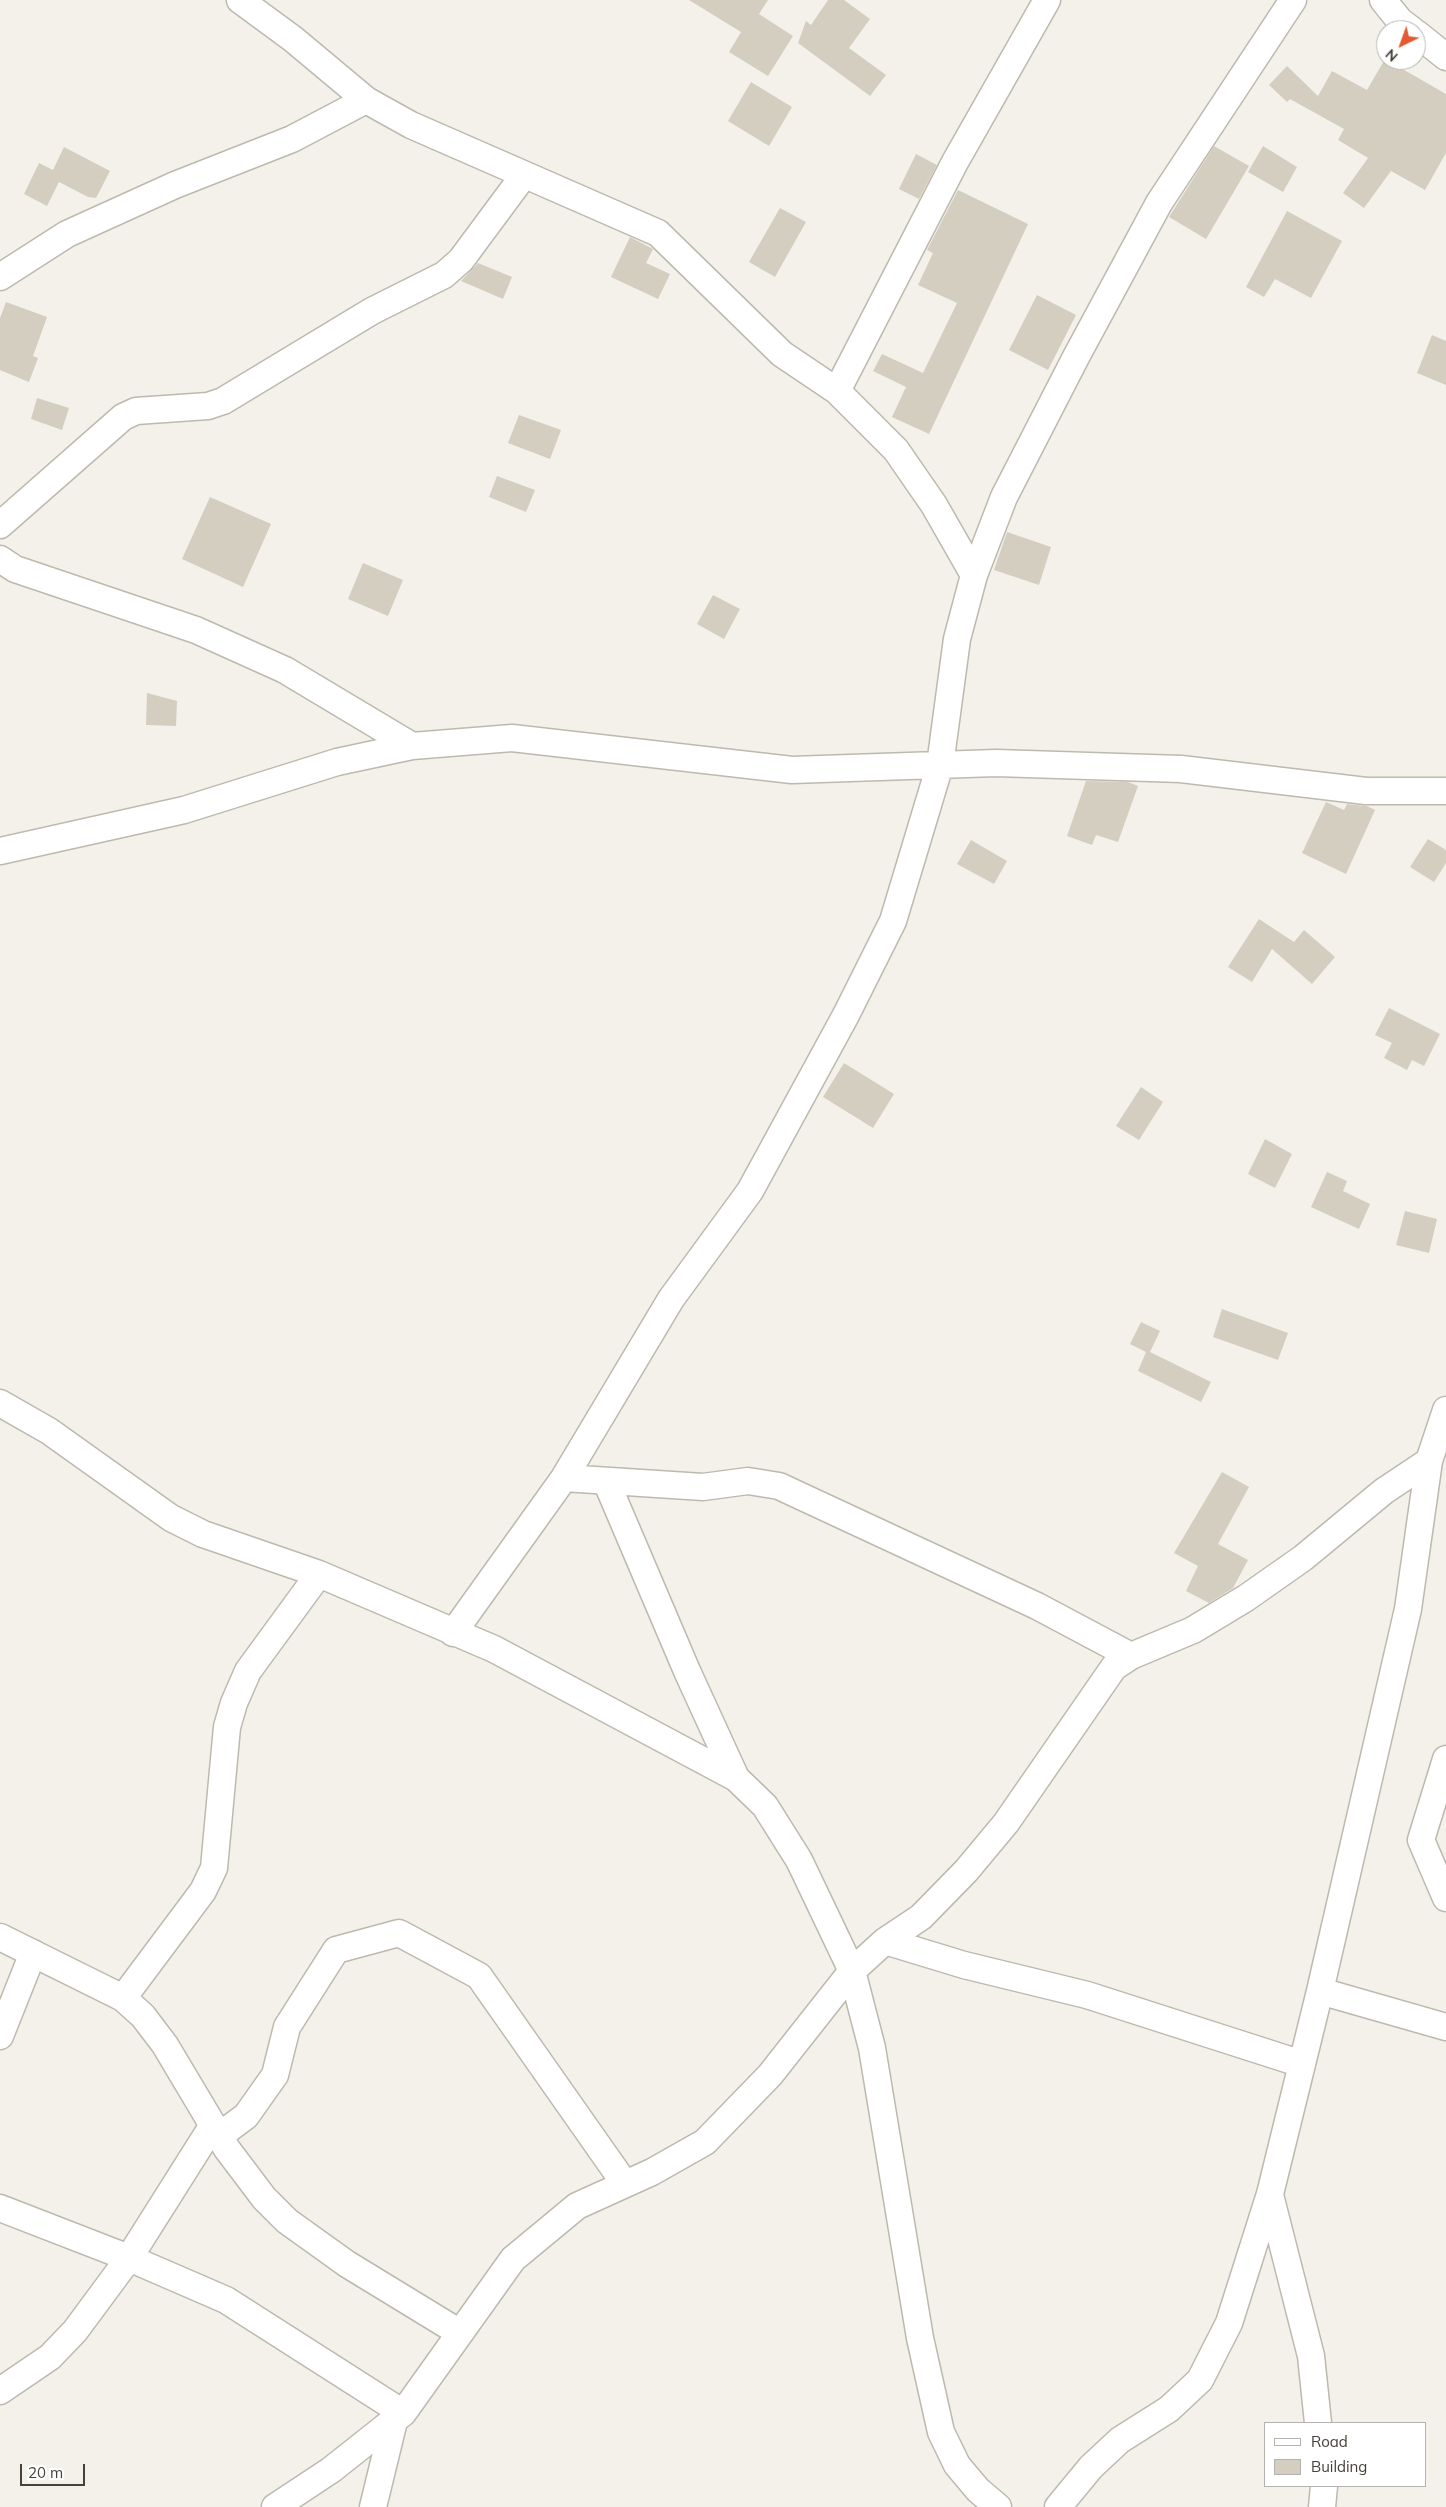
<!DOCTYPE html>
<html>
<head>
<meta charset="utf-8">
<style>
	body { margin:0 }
	#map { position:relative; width:1446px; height:2507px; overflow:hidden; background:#f3f1ea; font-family:Mulish,sans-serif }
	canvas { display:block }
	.legend { position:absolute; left:1264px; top:2422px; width:162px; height:65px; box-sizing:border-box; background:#fff; border:1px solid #b5b3b0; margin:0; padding:6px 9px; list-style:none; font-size:15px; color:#474239 }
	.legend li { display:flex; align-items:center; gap:10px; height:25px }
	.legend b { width:25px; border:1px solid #b5b3b0 }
	.north { position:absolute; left:1376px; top:20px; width:50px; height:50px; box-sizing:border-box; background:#fff; border:1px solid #b5b3b0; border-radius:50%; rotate:222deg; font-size:14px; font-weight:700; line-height:20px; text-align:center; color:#474239 }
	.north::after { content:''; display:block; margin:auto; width:18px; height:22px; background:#e35932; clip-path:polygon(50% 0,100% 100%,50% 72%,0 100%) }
	.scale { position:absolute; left:20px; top:2464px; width:65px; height:22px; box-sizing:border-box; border:2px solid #474239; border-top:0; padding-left:6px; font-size:15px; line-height:18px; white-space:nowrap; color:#474239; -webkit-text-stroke:4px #fff; paint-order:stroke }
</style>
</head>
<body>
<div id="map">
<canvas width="1446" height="2507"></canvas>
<ul class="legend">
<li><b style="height:6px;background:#fff"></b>Road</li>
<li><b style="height:14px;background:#d4cec1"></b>Building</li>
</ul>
<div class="north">N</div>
<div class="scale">20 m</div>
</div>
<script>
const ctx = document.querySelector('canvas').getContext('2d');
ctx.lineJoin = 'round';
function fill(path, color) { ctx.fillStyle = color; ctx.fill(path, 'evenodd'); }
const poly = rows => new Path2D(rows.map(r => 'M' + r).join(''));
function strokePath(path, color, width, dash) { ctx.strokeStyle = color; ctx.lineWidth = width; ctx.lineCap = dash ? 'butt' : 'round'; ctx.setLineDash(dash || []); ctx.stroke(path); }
fill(poly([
	[689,0,768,0,759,14,793,36,768,76,729,52,741,32],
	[828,0,844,0,870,19,849,48,886,75,870,96,798,43,806,21,811,25],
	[1385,59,1446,94,1446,153,1425,190,1391,171,1364,208,1343,193,1368,158,1338,140,1344,129,1290,99,1287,102,1269,85,1287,66,1318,96,1332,71,1367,90],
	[751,82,792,107,769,146,728,121],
	[1214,146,1249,166,1206,239,1169,217],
	[1263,146,1297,167,1283,192,1248,172],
	[64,147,110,171,96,198,88,197,59,182,47,206,24,194,39,163,53,170],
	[916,154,937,165,919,199,899,189],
	[958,190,1028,224,929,434,892,417,906,387,873,371,882,354,923,373,957,303,918,285,933,253,927,250],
	[780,208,806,222,775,277,749,262],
	[1287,211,1342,241,1311,298,1275,279,1264,297,1246,287],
	[630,237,653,249,646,263,670,274,658,299,611,277],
	[478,263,512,277,503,299,461,281],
	[1037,295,1076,315,1048,370,1009,350],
	[6,302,47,317,33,356,38,358,29,382,0,370,0,318],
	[1432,335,1446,341,1446,385,1417,373],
	[37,398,69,408,62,430,31,419],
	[519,415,561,430,550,459,508,443],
	[497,476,535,490,526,512,489,497],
	[210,497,271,524,243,587,182,559],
	[1007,532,1051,547,1039,585,994,570],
	[363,563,403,580,388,616,348,599],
	[713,595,740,609,724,639,697,624],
	[147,693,177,701,176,726,146,725],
	[1086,781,1128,782,1138,786,1118,842,1096,835,1092,845,1067,836],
	[1326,802,1344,810,1347,804,1367,806,1375,810,1346,874,1302,853],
	[1428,839,1446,850,1446,863,1434,882,1410,867],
	[971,840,1007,861,994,884,957,864],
	[1259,919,1294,942,1304,930,1335,957,1312,984,1272,949,1252,982,1228,967],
	[1389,1008,1440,1034,1424,1066,1412,1060,1407,1070,1384,1058,1392,1043,1375,1035],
	[844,1063,894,1094,873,1128,823,1097],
	[1141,1087,1163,1102,1139,1140,1116,1126],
	[1265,1139,1292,1154,1275,1188,1248,1174],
	[1327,1172,1347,1181,1343,1191,1370,1204,1359,1229,1311,1207],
	[1405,1211,1437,1219,1429,1253,1396,1245],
	[1222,1309,1288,1333,1278,1360,1213,1337],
	[1141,1322,1160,1331,1150,1352,1211,1382,1201,1402,1138,1371,1146,1352,1130,1344],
	[1222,1472,1249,1487,1218,1544,1248,1560,1233,1588,1209,1603,1186,1591,1198,1566,1174,1553]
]), '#d4cec1');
const minor = poly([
	[240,0,293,39,366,100,411,125,658,233,782,354,837,391,896,450,934,505,974,575],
	[1383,0,1400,21,1412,30],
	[1416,33,1446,57],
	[0,277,67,234,175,185,292,139,366,100],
	[837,391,955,162,1047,0],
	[0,525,123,417,136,411,208,406,223,401,372,311,444,275,461,260,524,175],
	[0,559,15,569,196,630,285,670,412,746],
	[0,851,184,810,337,762,412,746,512,738,792,770,996,763,1181,769,1366,791,1446,791],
	[0,1403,49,1431,171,1518,203,1534,319,1574,494,1649,736,1778,765,1806,799,1860,852,1971,872,2048,920,2338,941,2432,957,2465,978,2490,998,2507],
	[564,1478,703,1487,748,1481,779,1486,1037,1606,1131,1656],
	[606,1481,687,1671,736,1778],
	[453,1633,564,1478,671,1299,750,1191,846,1015,893,921,940,765,957,639,974,575,1004,497,1076,357,1159,203,1293,0],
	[1446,1759,1421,1840,1446,1898],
	[0,1937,123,1998,143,2016,165,2045,227,2149,264,2198,287,2221,347,2264,460,2333],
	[885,1941,964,1965,1087,1995,1302,2064],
	[1320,1991,1446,2027],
	[123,1998,203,1891,214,1868,227,1727,234,1703,248,1671,319,1574],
	[0,2036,33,1953],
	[219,2136,246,2116,275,2075,287,2027,336,1950,399,1933,479,1976,625,2184],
	[1270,2195,1311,2356,1318,2423],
	[0,2208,129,2258,226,2300,403,2413],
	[0,2391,50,2357,75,2331,129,2258,213,2125],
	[275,2507,331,2470,403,2413,513,2259,577,2206,652,2172,705,2142,770,2075,852,1971,885,1941,921,1917,966,1871,1006,1823,1114,1667,1131,1656,1193,1630,1246,1598,1303,1558,1384,1491,1429,1461],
	[373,2507,394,2421],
	[1058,2507,1091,2467,1120,2440,1169,2409,1200,2380,1229,2323,1270,2194,1320,1991,1408,1609,1429,1461,1446,1410],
	[1322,2507,1324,2486]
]);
strokePath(minor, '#beb9ae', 29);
strokePath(minor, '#fff', 26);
</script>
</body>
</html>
